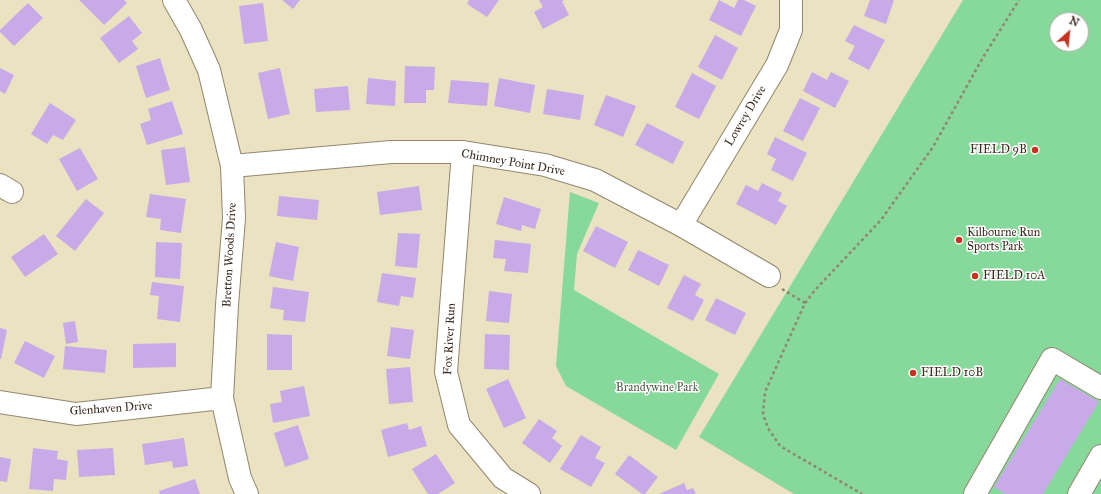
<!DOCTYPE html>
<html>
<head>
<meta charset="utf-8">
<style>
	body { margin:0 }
	#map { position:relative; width:1101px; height:494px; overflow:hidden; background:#eae2c0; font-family:"IM FELL Great Primer",serif }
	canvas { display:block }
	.north { position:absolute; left:1049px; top:12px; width:40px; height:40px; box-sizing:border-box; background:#fff; border:1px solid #b1aaa5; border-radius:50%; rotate:27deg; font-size:11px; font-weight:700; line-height:16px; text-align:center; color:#3b2a1e }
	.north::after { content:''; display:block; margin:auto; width:14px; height:18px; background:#c8321e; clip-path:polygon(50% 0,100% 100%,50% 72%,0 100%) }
</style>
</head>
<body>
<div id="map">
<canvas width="1101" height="494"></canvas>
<div class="north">N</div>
</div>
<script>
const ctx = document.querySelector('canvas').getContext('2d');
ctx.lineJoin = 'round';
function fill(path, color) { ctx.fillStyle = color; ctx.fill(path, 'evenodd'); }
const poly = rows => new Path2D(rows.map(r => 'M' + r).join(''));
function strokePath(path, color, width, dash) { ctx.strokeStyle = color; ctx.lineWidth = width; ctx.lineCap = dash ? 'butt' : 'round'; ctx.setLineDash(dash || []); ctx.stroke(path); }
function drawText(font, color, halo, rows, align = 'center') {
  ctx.font = font + ' "IM FELL Great Primer",serif'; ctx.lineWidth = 3; ctx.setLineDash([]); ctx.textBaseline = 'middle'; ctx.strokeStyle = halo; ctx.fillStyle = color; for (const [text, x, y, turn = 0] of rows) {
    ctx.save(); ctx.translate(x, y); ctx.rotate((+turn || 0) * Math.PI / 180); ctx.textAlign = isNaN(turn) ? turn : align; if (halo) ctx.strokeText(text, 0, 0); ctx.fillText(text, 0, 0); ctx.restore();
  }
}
fill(poly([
	[963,0,1101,0,1101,494,794,494,699,437],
	[1057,20,1081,20,1081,44,1057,44],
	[570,192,599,203,577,254,574,290,719,374,676,450,566,386,556,366]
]), '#86d99b');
fill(poly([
	[79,0,124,0,127,3,104,25],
	[282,0,300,0,293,9],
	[469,0,499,0,487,17,467,4],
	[539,0,565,0,562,1,569,15,543,29,534,12,543,7],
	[719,0,734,8,738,0,744,0,756,6,741,36,709,20],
	[870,0,894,0,886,24,864,16],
	[28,3,43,18,14,46,0,32,0,30],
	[263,3,268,41,244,44,239,6],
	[129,16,142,33,132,41,138,49,119,63,100,38],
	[854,25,885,40,869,70,848,59,855,46,845,41],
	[715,35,738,48,722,80,698,67],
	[160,58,170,90,146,98,136,66],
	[405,66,435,67,434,90,426,90,426,103,404,103],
	[0,68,14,75,5,94,0,91],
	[280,68,290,114,268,119,258,73],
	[812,72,827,80,831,72,849,81,835,108,803,91],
	[692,73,716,86,699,119,675,107],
	[368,78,396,81,395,106,366,104],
	[499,78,535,85,530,113,494,106],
	[451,80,489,83,487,106,448,103],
	[348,86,350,110,316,112,314,89],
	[547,89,584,95,580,120,543,114],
	[606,95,636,106,623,137,594,125],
	[800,98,820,108,803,141,783,131],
	[172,101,183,134,147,145,140,124,151,120,148,109],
	[50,103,76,120,63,140,53,135,47,144,31,134],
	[647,123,684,142,673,164,635,145],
	[775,137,807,153,793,181,771,170,776,159,767,154],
	[185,147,190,182,166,185,161,150],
	[80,148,98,179,77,191,59,159],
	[762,183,782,193,778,201,787,206,776,225,736,204,746,185,758,191],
	[419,186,422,210,380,215,377,192],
	[150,194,186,199,181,233,160,230,161,219,146,217],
	[279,196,319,200,317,220,277,216],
	[504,197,541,209,535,229,522,225,521,231,496,224],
	[86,199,104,213,75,251,56,236],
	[596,226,628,242,615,268,583,251],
	[398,233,420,234,417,268,395,266],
	[44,234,58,254,25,277,11,257],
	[495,240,531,244,528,273,504,271,506,259,493,258],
	[156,242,182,243,180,279,155,277],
	[276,242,299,247,293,281,269,276],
	[638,250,669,265,659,286,628,270],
	[382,273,416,278,413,298,401,296,399,306,377,302],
	[684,275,701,284,695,295,704,300,693,321,667,308],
	[152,282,184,286,180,322,157,319,159,296,150,295],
	[273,287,309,292,305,322,283,320,284,310,270,308],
	[489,291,512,294,509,323,486,321],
	[716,298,746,313,735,335,705,320],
	[75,321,78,342,66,344,63,323],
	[391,327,414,330,410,359,387,356],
	[0,328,7,330,1,359,0,359],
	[267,334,292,335,292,370,267,370],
	[485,334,510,335,509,370,484,369],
	[25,341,55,356,44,378,14,363],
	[176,343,176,367,133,368,133,344],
	[65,346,107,350,105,373,63,369],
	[410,367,413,402,389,404,386,369],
	[508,379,526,418,504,428,486,389],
	[1060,379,1099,402,1043,494,1005,494,994,487],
	[304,386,310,416,273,423,270,404,282,402,280,391],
	[539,419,557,431,552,438,562,446,550,463,522,443],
	[407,423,409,430,421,426,427,446,388,457,381,430],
	[298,425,309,459,285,467,274,433],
	[581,435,601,447,595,458,605,463,591,487,560,469],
	[184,438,188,466,173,468,172,461,145,465,142,444],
	[33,448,58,451,57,459,68,461,66,480,54,479,53,491,29,489],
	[113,448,115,475,79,477,77,450],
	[436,454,455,483,438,494,428,494,412,469],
	[629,455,658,477,645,494,642,494,615,474],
	[0,457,11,459,7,482,0,481],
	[195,479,200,494,160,494,159,491],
	[684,483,687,490,693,488,696,494,659,494]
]), '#c8aae9');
const minor = poly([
	[174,0,191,30,209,70,232,166,234,218,227,305,222,398,240,478,247,494],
	[463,152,446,372,459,425,503,478,529,494],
	[232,166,391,152,463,152,545,165,595,180,681,225,769,276],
	[0,185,12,192],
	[681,225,777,65,791,30,791,0],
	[0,402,76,414,222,398],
	[975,494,1052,359,1101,388],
	[1079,494,1101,456]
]);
strokePath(minor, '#92866f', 24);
strokePath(poly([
	[782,289,805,303,765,392,763,414,768,428,780,446,862,494],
	[805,303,815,290,881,220,933,147,982,59,1019,0]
]), '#92866f', 2.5, [3, 3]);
strokePath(minor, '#fff', 22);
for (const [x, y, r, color] of [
	[1035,150,4,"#c8321e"],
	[959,240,4,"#c8321e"],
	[975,276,4,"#c8321e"],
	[913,373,4,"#c8321e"]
]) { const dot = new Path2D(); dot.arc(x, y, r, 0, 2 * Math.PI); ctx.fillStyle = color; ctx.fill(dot); strokePath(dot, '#fff', 1.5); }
drawText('12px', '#3b2a1e', '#fff', [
	["Lowrey Drive",746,116,-59],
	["Chimney Point Drive",513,163,10],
	["Bretton Woods Drive",230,255,-87],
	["Fox River Run",450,339,-87],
	["Glenhaven Drive",111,409,-4]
]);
drawText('12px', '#3b2a1e', '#fff', [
	["FIELD 9B",1027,150,"right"],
	["Kilbourne Run",967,233],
	["Sports Park",967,247],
	["FIELD 10A",983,276],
	["FIELD 10B",921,373]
], 'left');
drawText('12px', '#525f44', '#fff', [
	["Brandywine Park",657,388]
]);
</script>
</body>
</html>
